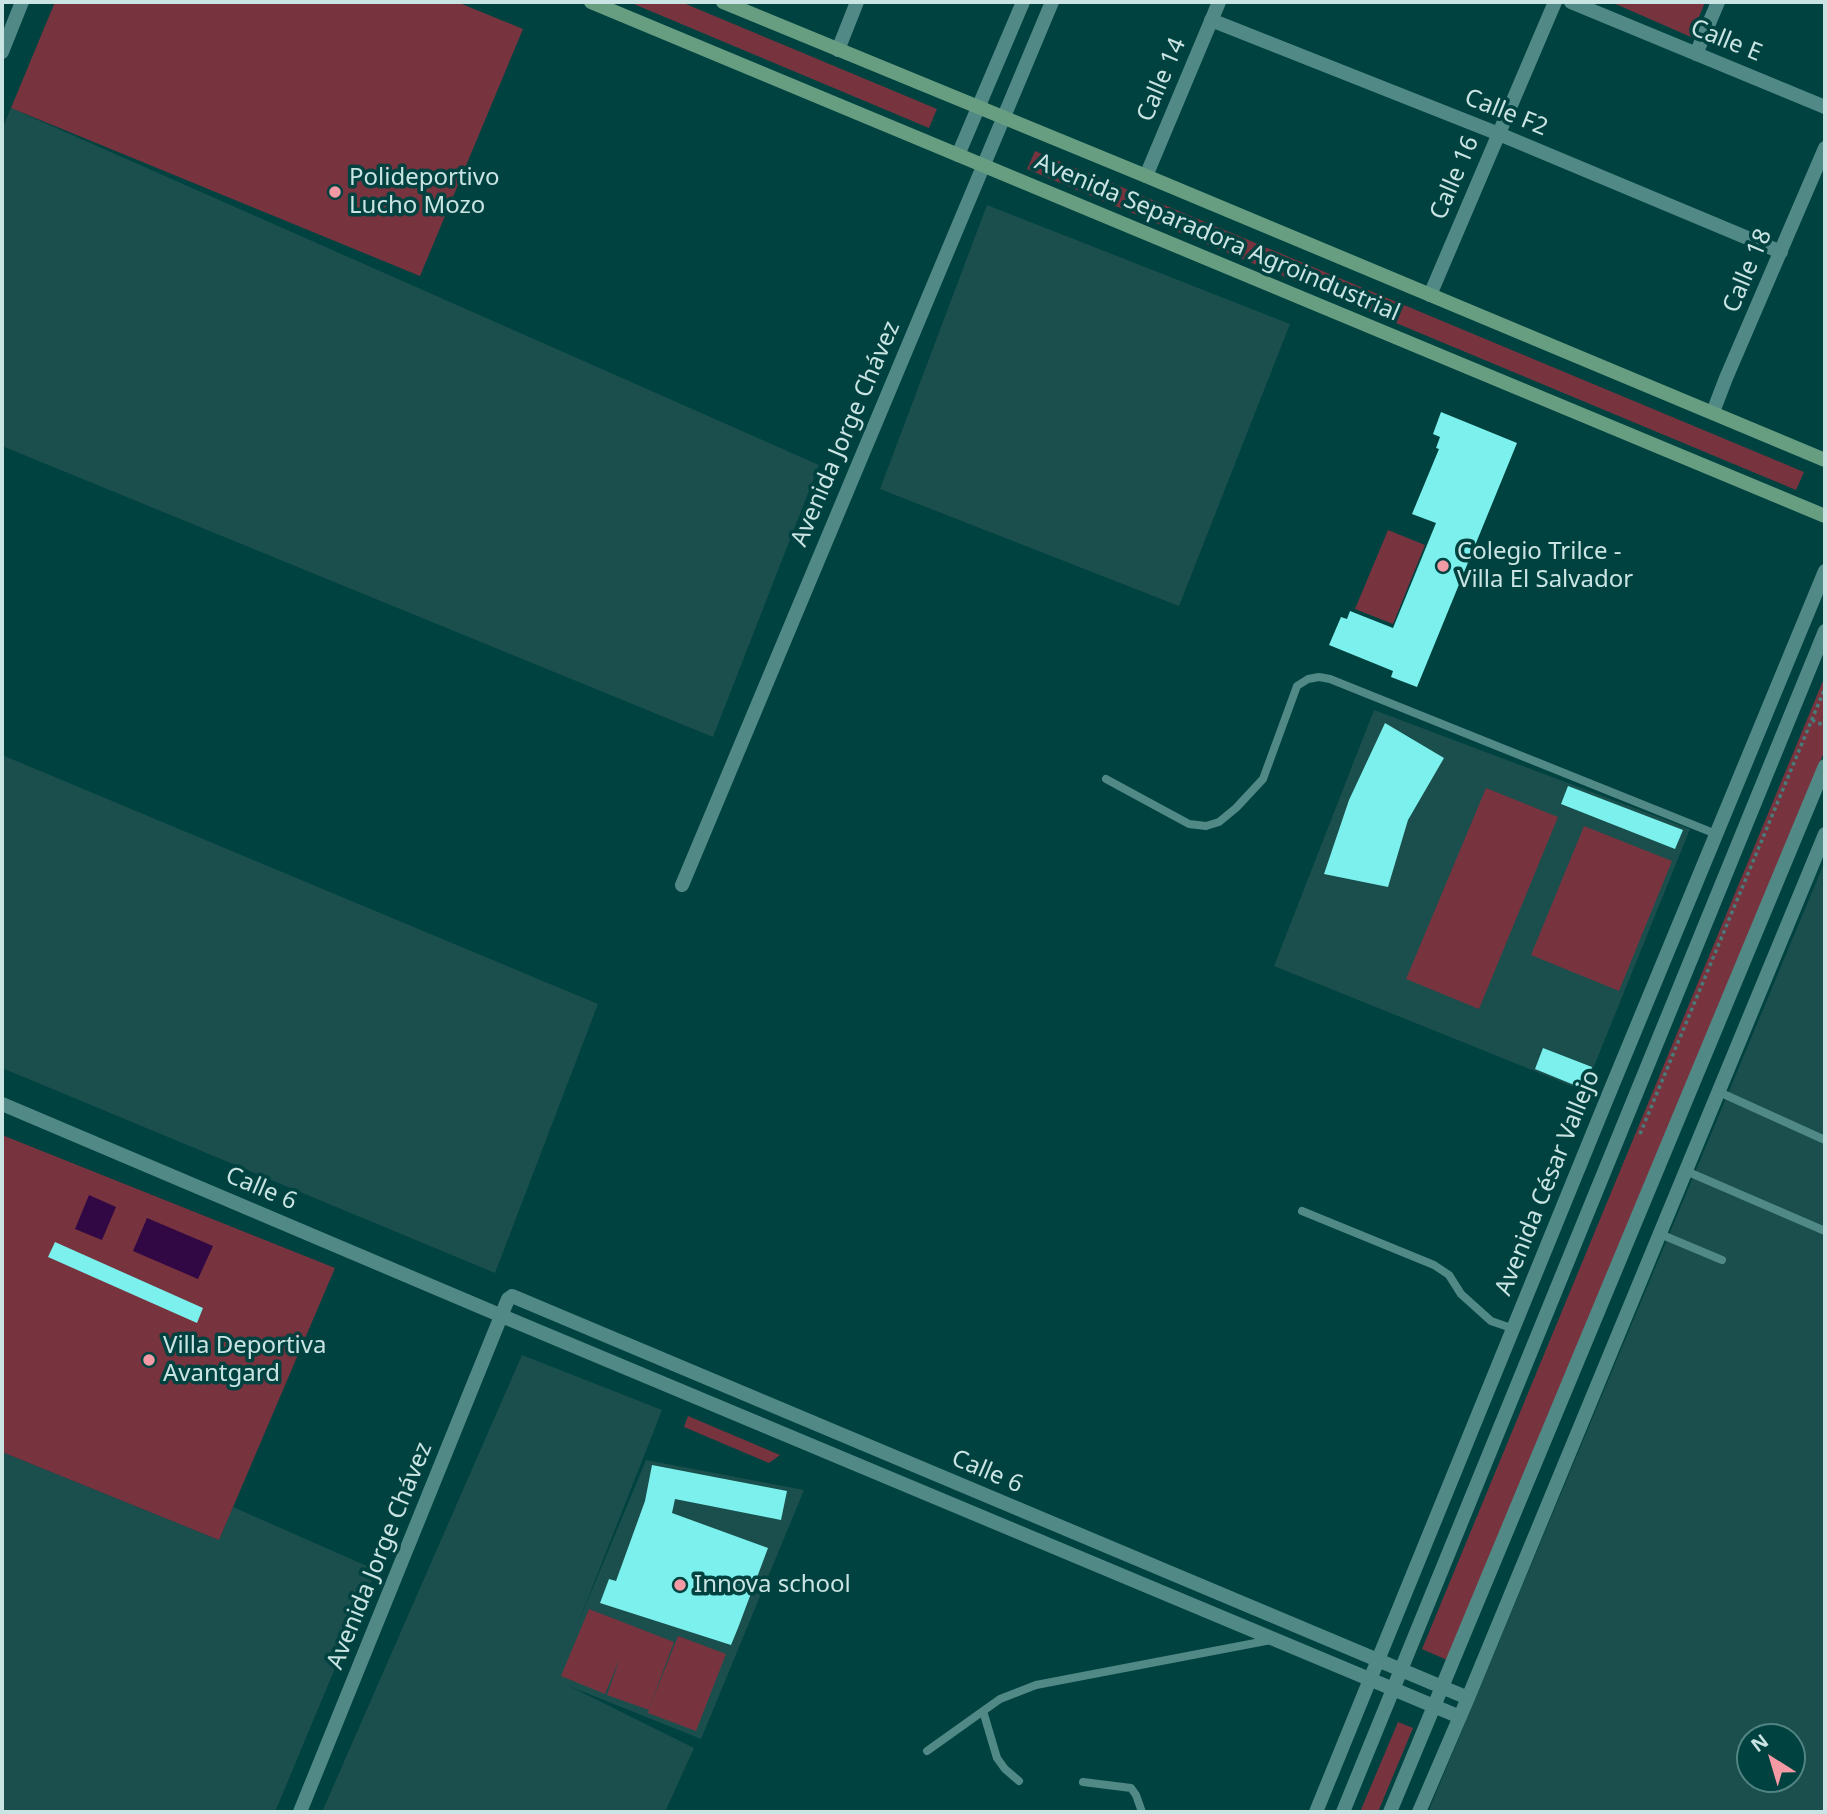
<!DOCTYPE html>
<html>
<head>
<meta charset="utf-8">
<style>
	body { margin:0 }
	#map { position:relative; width:1827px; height:1814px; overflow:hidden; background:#004240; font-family:"Noto Sans",sans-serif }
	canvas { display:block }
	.frame { position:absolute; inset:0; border:4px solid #c9e4e3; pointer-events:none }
	.north { position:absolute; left:1736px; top:1723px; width:70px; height:70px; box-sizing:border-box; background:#004240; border:2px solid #508381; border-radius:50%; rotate:323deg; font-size:19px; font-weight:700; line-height:28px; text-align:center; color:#c9e4e3 }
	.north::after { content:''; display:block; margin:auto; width:24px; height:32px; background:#f49aa4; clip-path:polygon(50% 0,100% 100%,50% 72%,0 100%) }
</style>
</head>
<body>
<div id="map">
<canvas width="1827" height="1814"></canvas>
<div class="frame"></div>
<div class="north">N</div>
</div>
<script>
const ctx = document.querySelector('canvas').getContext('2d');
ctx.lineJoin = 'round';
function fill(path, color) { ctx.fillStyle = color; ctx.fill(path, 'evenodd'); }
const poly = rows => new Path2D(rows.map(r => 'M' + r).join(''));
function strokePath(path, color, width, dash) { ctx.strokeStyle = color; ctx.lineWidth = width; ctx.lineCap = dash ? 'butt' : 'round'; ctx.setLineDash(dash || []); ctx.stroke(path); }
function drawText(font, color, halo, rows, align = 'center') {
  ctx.font = font + ' "Noto Sans",sans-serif'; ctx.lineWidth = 7; ctx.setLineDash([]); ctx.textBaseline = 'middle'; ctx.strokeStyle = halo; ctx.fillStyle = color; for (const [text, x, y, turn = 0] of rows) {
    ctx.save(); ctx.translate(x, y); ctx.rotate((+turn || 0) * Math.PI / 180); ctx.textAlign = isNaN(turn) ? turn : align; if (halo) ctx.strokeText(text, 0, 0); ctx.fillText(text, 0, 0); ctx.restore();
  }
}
fill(poly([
	[11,108,819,465,713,737,2,446,2,129],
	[987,205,1290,324,1179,606,880,489],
	[1374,710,1690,829,1584,1091,1274,966],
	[2,755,598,1004,495,1273,2,1068],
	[1825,861,1825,1812,1428,1812],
	[1750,1737,1792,1737,1792,1779,1750,1779],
	[522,1355,662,1410,577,1626,646,1460,804,1490,701,1739,569,1686,694,1748,665,1812,322,1812],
	[2,1452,219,1540,233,1507,376,1570,275,1812,2,1812]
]), '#1a4f4d');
fill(poly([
	[55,2,457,2,523,29,420,276,11,108],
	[629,2,681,2,937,109,929,128],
	[1611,2,1705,2,1691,37],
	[1035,151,1804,472,1796,490,1027,169],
	[1388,530,1425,545,1393,624,1355,609],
	[1825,676,1825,750,1447,1660,1422,1649],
	[1486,788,1558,817,1479,1009,1406,979],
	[1584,826,1672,861,1619,991,1531,955],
	[2,1135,335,1268,219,1540,2,1452],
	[688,1416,780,1455,769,1463,684,1427],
	[589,1609,674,1642,649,1709,678,1636,726,1654,696,1731,648,1713,649,1710,607,1695,620,1658,605,1694,561,1676],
	[1398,1722,1413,1728,1378,1812,1360,1812]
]), '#77343f');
fill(poly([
	[89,1195,116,1207,102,1240,75,1229],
	[147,1218,213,1246,198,1279,133,1251]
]), '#310844');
fill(poly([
	[1441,412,1517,443,1417,687,1391,677,1393,671,1329,645,1341,617,1347,619,1350,611,1393,628,1436,523,1412,514,1439,449,1436,448,1440,437,1433,434],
	[1385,723,1444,758,1408,820,1388,887,1324,874,1349,800],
	[1568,786,1683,830,1675,849,1561,804],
	[1543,1048,1592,1067,1584,1089,1535,1069],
	[55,1242,203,1308,197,1323,48,1257],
	[652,1465,787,1491,781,1520,675,1499,672,1513,768,1548,738,1628,731,1645,600,1603,609,1579,616,1581,645,1501]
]), '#7cf0ec');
strokePath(poly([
	[1812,720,1825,726],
	[1640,1134,1825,688]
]), '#477c7a', 3.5, [3.5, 3.5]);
strokePath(poly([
	[1106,779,1189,824,1206,826,1219,822,1236,808,1263,779,1297,686,1308,679,1319,677,1330,679,1716,834],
	[1719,1092,1825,1140],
	[1686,1171,1825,1231],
	[1302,1211,1434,1265,1449,1275,1461,1294,1491,1321,1514,1329],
	[1660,1234,1722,1260],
	[983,1711,997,1758,1005,1769,1019,1781],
	[927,1751,1000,1699,1036,1685,1271,1640],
	[1083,1782,1131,1788,1136,1795,1142,1812]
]), '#518986', 8);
strokePath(poly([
	[1571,2,1825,107],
	[1211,20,1499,134,1781,252],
	[838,50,857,2],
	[2,52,22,2],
	[1696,54,1718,2],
	[958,155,1023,2],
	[1146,176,1219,2],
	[1430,295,1555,2],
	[1713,412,1726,378,1825,148],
	[682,885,1052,2],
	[2,1104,502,1316,1460,1717],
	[300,1812,508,1299,512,1296,1468,1698],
	[1316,1812,1608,1096,1825,571],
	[1343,1812,1825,631],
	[1390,1812,1825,766],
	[1419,1812,1468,1698,1825,834]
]), '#518986', 14);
strokePath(poly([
	[591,2,1825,516],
	[723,2,1146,176,1825,460]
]), '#679d81', 14);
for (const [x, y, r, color] of [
	[335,192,7,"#f49aa4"],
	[1443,566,7,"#f49aa4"],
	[149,1360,7,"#f49aa4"],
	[680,1585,7,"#f49aa4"]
]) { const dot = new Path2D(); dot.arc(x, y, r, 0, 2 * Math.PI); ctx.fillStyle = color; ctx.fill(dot); strokePath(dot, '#004240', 2.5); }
drawText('24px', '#c9e4e3', '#004240', [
	["Calle E",1726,41,22],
	["Calle 14",1162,80,-67],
	["Calle F2",1506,113,22],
	["Calle 16",1455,178,-67],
	["Avenida Separadora Agroindustrial",1217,238,23],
	["Calle 18",1748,271,-67],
	["Avenida Jorge Chávez",846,434,-67],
	["Avenida César Vallejo",1548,1183,-68],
	["Calle 6",261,1189,23],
	["Calle 6",987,1472,23],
	["Avenida Jorge Chávez",380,1556,-68]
]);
drawText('24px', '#c9e4e3', '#004240', [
	["Polideportivo",349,178],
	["Lucho Mozo",349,206],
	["Colegio Trilce -",1457,552],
	["Villa El Salvador",1457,580],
	["Villa Deportiva",163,1346],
	["Avantgard",163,1374],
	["Innova school",694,1585]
], 'left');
</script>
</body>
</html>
